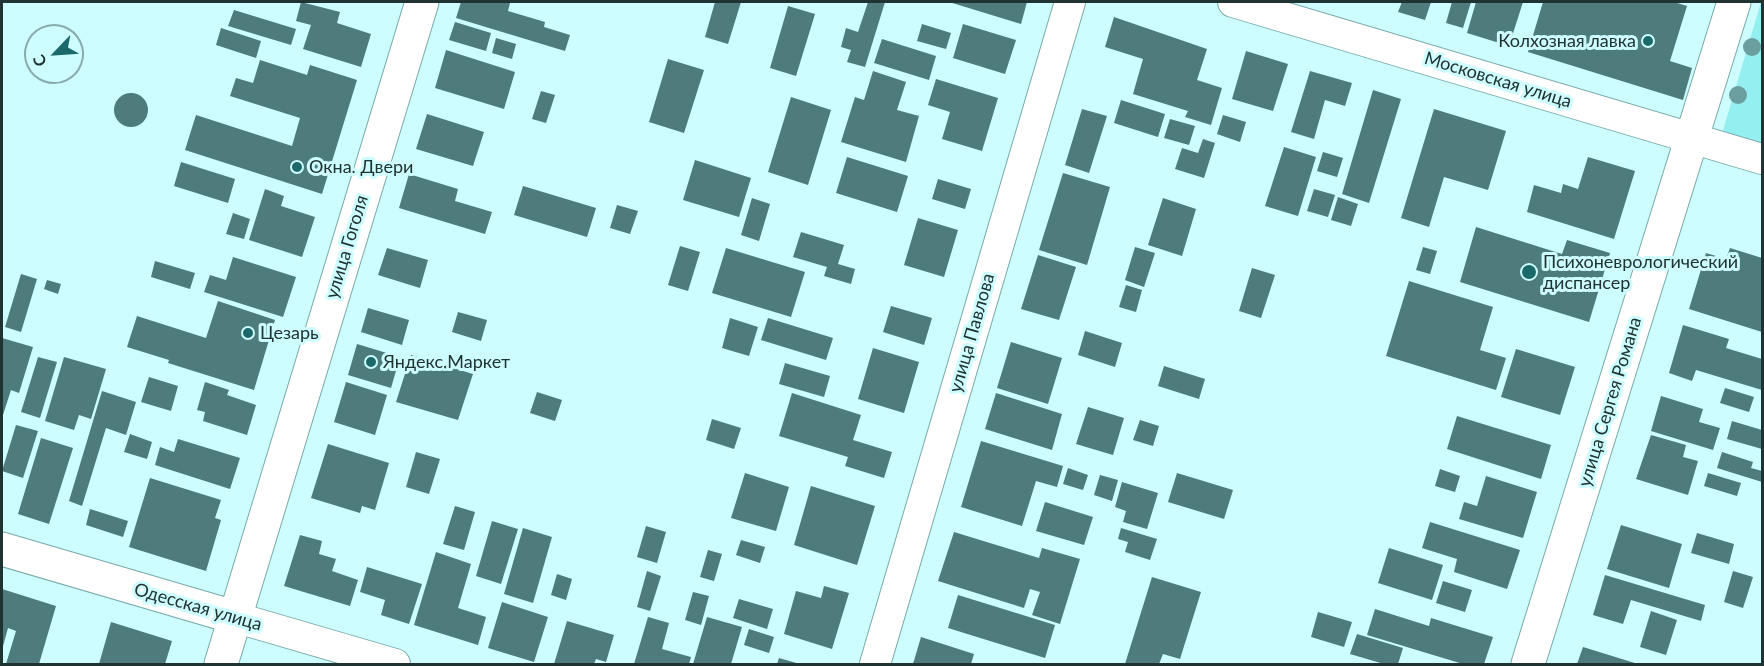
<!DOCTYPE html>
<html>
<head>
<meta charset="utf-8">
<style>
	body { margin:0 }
	#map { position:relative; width:1764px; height:666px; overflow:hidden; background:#cdfdfe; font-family:Lato,sans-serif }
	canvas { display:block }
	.frame { position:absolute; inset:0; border:3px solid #203333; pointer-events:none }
	.north { position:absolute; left:24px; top:24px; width:60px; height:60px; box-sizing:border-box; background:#cdfdfe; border:2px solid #88acad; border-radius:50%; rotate:245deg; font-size:16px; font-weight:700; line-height:24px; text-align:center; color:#203333 }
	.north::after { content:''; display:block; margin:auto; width:21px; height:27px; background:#1c696b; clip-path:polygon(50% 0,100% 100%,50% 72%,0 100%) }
</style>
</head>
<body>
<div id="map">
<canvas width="1764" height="666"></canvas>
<div class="frame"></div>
<div class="north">С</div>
</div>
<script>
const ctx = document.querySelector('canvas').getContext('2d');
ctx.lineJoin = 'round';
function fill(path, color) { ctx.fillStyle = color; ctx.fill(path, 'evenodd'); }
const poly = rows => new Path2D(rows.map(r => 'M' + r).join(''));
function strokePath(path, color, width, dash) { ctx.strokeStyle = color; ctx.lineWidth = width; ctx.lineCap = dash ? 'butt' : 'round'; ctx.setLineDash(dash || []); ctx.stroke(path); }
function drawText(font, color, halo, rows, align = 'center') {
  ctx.font = font + ' Lato,sans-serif'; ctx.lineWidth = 6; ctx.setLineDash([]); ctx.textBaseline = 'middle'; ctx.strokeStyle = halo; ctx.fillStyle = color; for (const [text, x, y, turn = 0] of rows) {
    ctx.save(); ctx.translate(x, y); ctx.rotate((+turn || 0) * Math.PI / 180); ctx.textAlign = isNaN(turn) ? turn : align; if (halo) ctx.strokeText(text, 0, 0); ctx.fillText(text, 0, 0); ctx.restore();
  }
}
fill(poly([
	[1761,2,1762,2,1762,146,1722,134]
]), '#94eff0');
fill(poly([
	[301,2,340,12,337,23,371,34,361,67,303,49,311,25,296,21],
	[461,2,510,3,508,11,545,22,544,27,570,35,565,51,456,18],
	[715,2,741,2,728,44,705,37],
	[868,2,885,2,865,67,847,62,851,50,841,47,846,28,858,32],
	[949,2,1027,2,1021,24],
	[1402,2,1431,2,1425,20,1398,12],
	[1452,2,1471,2,1463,28,1446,23],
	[1476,2,1523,2,1509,46,1467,33],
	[1543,2,1674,2,1687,6,1670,61,1692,68,1683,100,1528,52],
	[788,6,815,14,796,76,770,68],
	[234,10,296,29,291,45,228,26],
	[1114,17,1207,49,1197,80,1222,88,1211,125,1185,117,1188,111,1133,94,1143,59,1105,47],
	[455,22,491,33,486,51,449,40],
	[922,24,951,33,946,49,917,41],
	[963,24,1016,40,1005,74,953,58],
	[221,28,261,41,256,58,216,45],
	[496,38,516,44,512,59,492,53],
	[882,39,936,56,929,80,874,63],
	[446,50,515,72,504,109,435,88],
	[1246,51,1288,64,1273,111,1232,99],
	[668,59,704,70,684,133,649,122],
	[260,60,307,75,310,65,357,80,322,194,185,150,196,115,292,146,300,118,230,96,236,78,253,83],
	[873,71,906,82,897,110,919,116,906,162,841,142,855,97,864,100],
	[1310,71,1352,83,1345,106,1325,100,1314,139,1291,132],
	[936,79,998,98,982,151,942,139,950,112,928,105],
	[1373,90,1401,99,1369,203,1342,194],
	[541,91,555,95,546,123,532,119],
	'114 110a17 17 0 1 1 34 0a17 17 0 1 1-34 0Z',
	[791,97,831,110,808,185,768,172],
	[1121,100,1165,114,1158,137,1114,123],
	[1082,109,1107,116,1089,173,1065,165],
	[1434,109,1506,131,1488,190,1444,177,1429,227,1401,218],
	[427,114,484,132,473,166,416,149],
	[1223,115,1246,122,1240,142,1217,134],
	[1170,119,1195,126,1189,145,1164,138],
	[1203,139,1215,143,1204,178,1175,169,1182,148,1198,153],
	[1284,147,1316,157,1298,216,1265,206],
	[1323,152,1343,158,1337,177,1317,171],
	[847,157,908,176,897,212,836,193],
	[1588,157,1635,171,1614,239,1527,212,1534,185,1561,193,1563,184,1578,189],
	[695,160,751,178,739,217,683,200],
	[181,162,235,179,228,203,174,186],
	[1063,173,1110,187,1087,265,1039,250],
	[409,174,458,189,455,201,492,212,485,234,399,208],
	[938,179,971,189,965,209,932,199],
	[523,186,596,208,587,237,514,215],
	[265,189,284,196,281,206,315,217,302,257,249,240],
	[1314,189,1335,195,1328,217,1307,211],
	[1338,197,1358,204,1351,226,1331,220],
	[752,198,770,204,759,241,741,235],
	[1163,198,1196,209,1182,256,1148,245],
	[617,205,638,211,630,234,610,228],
	[233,213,250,219,244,239,226,234],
	[918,218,958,230,944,277,904,265],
	[1476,227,1562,254,1567,240,1610,253,1589,322,1460,282],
	[801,232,844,245,838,264,855,269,851,284,824,276,827,267,793,257],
	[680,246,700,252,688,291,668,285],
	[1135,247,1155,253,1144,287,1125,280],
	[1423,247,1437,251,1430,274,1416,270],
	[387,248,428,260,420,288,378,275],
	[726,248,805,272,791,317,712,293],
	[1730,248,1762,258,1762,332,1689,309,1706,253,1726,259],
	[1038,255,1076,267,1059,320,1021,309],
	[233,257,296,277,283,317,204,292,210,275,226,280],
	[155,261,195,273,190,289,151,277],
	[1252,268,1275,275,1261,318,1239,311],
	[21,274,37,279,21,332,5,327],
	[47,280,61,284,58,294,44,289],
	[1409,281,1493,307,1480,350,1506,358,1496,390,1386,356],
	[1126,285,1142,290,1136,312,1119,307],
	[218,301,275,320,254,390,168,363,169,360,127,347,137,316,206,338],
	[891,306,932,318,924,345,883,332],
	[368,308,409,320,402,345,361,332],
	[458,312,487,320,481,341,452,332],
	[730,318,758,327,749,356,722,348],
	[768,318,833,338,826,360,761,340],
	[1683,325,1729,339,1726,348,1762,359,1762,390,1696,370,1692,381,1669,373],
	[1085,331,1122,343,1115,367,1078,355],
	[2,338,33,347,19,393,11,390,2,418],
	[1011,342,1062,358,1048,404,997,388],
	[357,344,400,357,391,388,348,375],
	[873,348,919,362,904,413,858,399],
	[1516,349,1575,367,1560,415,1501,397],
	[411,355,473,374,458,420,396,402],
	[38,357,57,362,40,418,21,412],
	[64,357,106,369,91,419,79,415,74,430,45,421],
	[785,363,830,376,824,397,779,384],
	[1164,366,1205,379,1199,399,1158,386],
	[149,377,178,386,171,411,141,402],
	[205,382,229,390,227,395,256,405,247,435,203,421,205,412,197,410],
	[346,382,387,395,375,435,334,422],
	[1725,388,1754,397,1749,412,1720,403],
	[102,391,136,402,126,435,106,428,82,506,69,501],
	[537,392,562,400,555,421,530,413],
	[792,393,861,415,853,440,892,452,884,478,845,466,848,457,779,436],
	[996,393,1062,414,1052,450,985,429],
	[1661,396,1703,409,1699,422,1720,428,1713,450,1651,431],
	[1088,407,1124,418,1113,455,1076,444],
	[1457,416,1551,445,1541,479,1447,449],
	[712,419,741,428,734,449,706,440],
	[1140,420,1159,426,1153,446,1133,440],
	[1732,421,1762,430,1762,449,1727,439],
	[16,425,38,431,23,478,2,471],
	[130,434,152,442,147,459,124,452],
	[1651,435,1686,445,1683,457,1698,461,1688,495,1636,479],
	[41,438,73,448,49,524,18,514],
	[178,439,240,458,230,489,155,465,160,447,174,452],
	[981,441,1063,466,1057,487,1036,481,1022,526,961,507],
	[328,444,389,463,375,510,362,506,360,513,311,498],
	[416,452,440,459,429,494,406,487],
	[1722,452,1753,462,1751,468,1762,471,1762,482,1717,468],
	[1068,468,1088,475,1083,490,1063,484],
	[1440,469,1460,476,1455,492,1435,486],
	[745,473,789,487,776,531,731,518],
	[1177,473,1233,490,1224,519,1168,502],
	[1708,473,1741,483,1737,496,1704,486],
	[1100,475,1118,480,1112,501,1094,495],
	[1486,476,1537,492,1523,538,1459,519,1464,502,1477,506],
	[150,478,221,500,215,518,221,520,206,571,129,547],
	[1122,482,1158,493,1147,529,1123,522,1126,511,1115,507],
	[811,486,875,506,857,565,794,545],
	[1045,502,1093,517,1084,545,1036,531],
	[455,506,475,512,464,550,443,544],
	[90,509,128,521,123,537,86,525],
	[492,521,518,529,501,584,476,576],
	[1430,522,1520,550,1507,589,1454,572,1457,559,1422,548],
	[1621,525,1682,544,1669,588,1607,569],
	[646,526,666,532,657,563,637,557],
	[523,528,552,537,533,603,504,594],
	[1121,528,1157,539,1150,560,1125,552,1128,542,1118,539],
	[954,532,1039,558,1042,548,1080,559,1060,624,1032,615,1040,592,1030,589,1024,608,938,581],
	[1697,533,1734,544,1729,564,1691,553],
	[300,535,322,541,319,554,336,559,332,571,358,580,350,606,284,586],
	[741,540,765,547,760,563,736,555],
	[1389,548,1443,565,1432,600,1378,583],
	[708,550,722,554,714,581,700,577],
	[436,552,471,564,458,608,486,617,478,645,414,625],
	[367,567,422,584,409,624,381,615,385,600,360,592],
	[647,571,661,576,650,611,637,607],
	[1733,571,1753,577,1743,608,1724,602],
	[557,574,572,579,566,600,551,595],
	[1605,575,1705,605,1701,621,1631,600,1623,624,1593,615],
	[1152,577,1201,592,1180,659,1163,654,1159,664,1125,664],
	[1443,581,1472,590,1465,612,1436,603],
	[824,586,849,593,832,649,784,634,796,591,821,598],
	[2,589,56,606,39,664,6,664,16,631,8,628,2,650],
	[693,592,709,596,701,625,685,620],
	[958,595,1055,625,1045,658,948,628],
	[739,599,773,609,767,629,733,618],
	[502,602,548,617,534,662,488,648],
	[1375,609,1429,626,1431,618,1493,637,1484,664,1463,664,1367,635],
	[1651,611,1677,620,1666,655,1640,647],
	[1318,612,1352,622,1344,647,1311,637],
	[648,617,669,623,662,649,691,657,689,664,634,664],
	[707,617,742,627,731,664,693,664],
	[567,621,614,635,606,662,596,659,594,664,554,664],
	[111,622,172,641,165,664,99,664],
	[749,629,774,637,769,653,744,645],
	[1357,634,1403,648,1398,664,1384,664,1350,654],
	[921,637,974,654,971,664,913,664],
	[1583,647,1638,664,1577,664],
	[779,658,800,664,777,664]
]), '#4e7b7c');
const minor = poly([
	[1233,2,1762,159],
	[234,617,395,664],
	[875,664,1070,2]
]);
const tertiary = poly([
	[2,549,234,617],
	[221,664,422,2],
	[1528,664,1734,2]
]);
strokePath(minor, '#7aa9a9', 32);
strokePath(tertiary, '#7aa9a9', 35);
strokePath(minor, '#fff', 30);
strokePath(tertiary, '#fff', 33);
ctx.fillStyle = '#6b9e9f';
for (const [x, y] of [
	[1752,47],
	[1738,95]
]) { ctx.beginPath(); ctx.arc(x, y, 9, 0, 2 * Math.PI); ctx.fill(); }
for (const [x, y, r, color] of [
	[1648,41,6,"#1c696b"],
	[297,167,6,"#1c696b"],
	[1529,272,8,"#1c696b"],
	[248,333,6,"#1c696b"],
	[371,362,6,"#1c696b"]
]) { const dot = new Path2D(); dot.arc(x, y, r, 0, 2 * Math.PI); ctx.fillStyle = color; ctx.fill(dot); strokePath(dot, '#cdfdfe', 2); }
drawText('18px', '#203333', '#cdfdfe', [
	["Колхозная лавка",1636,41,"right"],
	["Окна. Двери",309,167],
	["Психоневрологический",1543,262],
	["диспансер",1543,283],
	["Цезарь",260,333],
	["Яндекс.Маркет",383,362]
], 'left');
drawText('18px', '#203333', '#cdfdfe', [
	["Московская улица",1498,80,17],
	["улица Гоголя",347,247,-73],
	["улица Павлова",972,333,-74],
	["улица Сергея Романа",1610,402,-73],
	["Одесская улица",198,607,16]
]);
</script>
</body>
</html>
